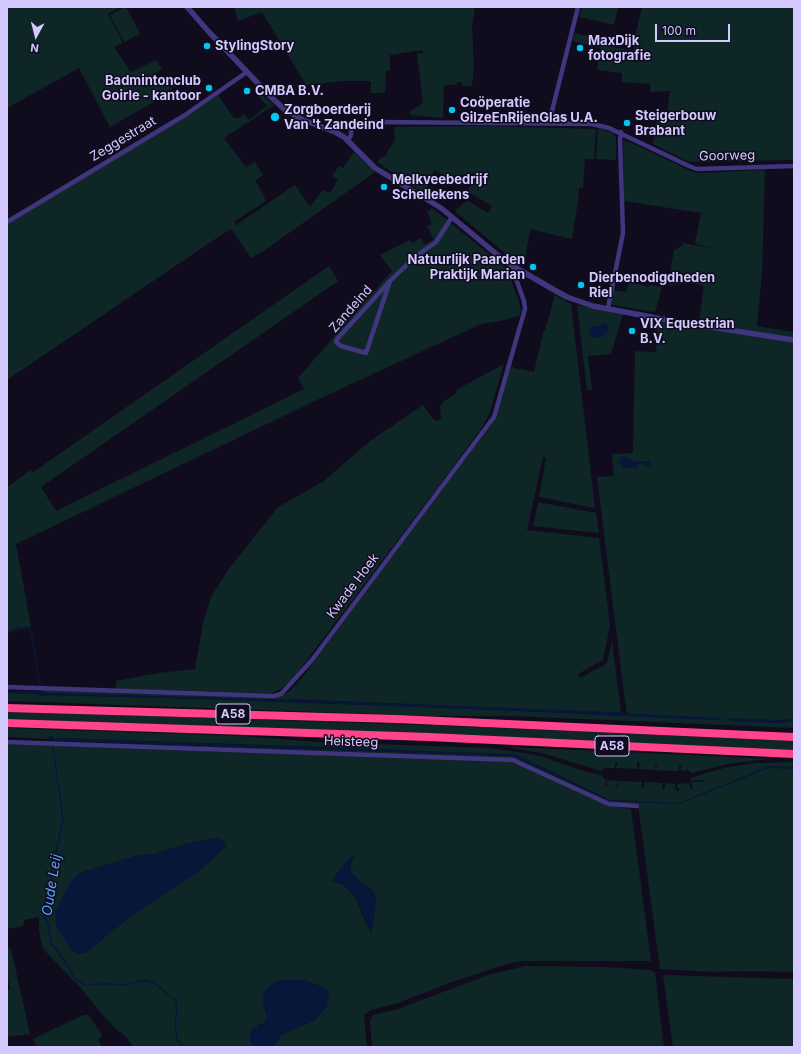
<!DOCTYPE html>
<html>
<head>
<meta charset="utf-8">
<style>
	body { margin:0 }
	#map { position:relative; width:801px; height:1054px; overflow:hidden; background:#100c1e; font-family:Inter,sans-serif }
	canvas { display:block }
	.frame { position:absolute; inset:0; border:8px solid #d3c8ff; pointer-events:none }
	.north { position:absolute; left:16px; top:16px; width:40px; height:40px; -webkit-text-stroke:3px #100c1e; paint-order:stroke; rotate:187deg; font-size:11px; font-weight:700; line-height:16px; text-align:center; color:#d3c8ff }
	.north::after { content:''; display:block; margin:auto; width:14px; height:18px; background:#d3c8ff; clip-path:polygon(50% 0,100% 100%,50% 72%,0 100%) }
	.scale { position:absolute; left:655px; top:24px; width:75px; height:18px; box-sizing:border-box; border:2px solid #d3c8ff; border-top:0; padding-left:5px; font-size:12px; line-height:14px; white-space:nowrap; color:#d3c8ff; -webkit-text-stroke:3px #100c1e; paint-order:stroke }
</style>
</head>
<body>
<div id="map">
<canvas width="801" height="1054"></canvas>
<div class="frame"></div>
<div class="north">N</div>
<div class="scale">100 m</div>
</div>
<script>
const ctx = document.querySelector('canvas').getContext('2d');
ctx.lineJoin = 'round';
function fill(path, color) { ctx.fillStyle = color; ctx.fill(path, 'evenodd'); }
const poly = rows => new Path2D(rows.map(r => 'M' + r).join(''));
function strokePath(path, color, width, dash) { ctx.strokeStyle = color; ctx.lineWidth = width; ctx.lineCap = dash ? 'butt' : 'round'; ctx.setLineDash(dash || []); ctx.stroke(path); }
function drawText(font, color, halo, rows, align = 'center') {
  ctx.font = font + ' Inter,sans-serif'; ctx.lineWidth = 3; ctx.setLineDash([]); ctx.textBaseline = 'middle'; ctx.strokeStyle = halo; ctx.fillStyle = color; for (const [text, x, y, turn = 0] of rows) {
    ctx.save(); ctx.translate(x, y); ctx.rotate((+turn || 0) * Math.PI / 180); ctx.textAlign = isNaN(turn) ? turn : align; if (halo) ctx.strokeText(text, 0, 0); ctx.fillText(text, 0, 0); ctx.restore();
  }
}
fill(poly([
	[7,7,119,7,108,14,123,43,114,47,131,72,156,60,162,69,149,77,154,85,165,79,173,91,110,127,79,68,7,108],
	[126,7,140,34,124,42,110,15],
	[234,7,475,7,472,26,474,67,472,86,462,86,462,82,457,82,457,85,444,85,443,118,411,115,409,112,423,103,417,53,423,54,422,50,390,55,390,71,386,71,385,93,371,93,371,81,343,81,306,85,262,12,238,21],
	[582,7,618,7,614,25,579,17],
	[642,7,794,7,794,160,689,162,653,144,657,115,667,114,670,91,650,92,650,84,622,82,622,73,597,70,600,48,573,41,575,33,603,40,603,45,634,51,636,32],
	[260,93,274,105,224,138,246,167,255,162,263,175,255,181,258,185,266,201,234,222,236,225,295,185,310,207,323,190,330,193,338,180,332,176,339,166,343,168,354,152,375,172,265,250,251,258,233,231,230,229,7,380,7,224,192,112,218,95,234,118,239,118,244,114,249,120,267,106,257,95],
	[477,126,596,129,594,159,585,159,583,188,579,188,578,201,572,239,530,229,524,266,508,256,456,212,456,210,465,202,468,201,488,213,492,206,468,192,474,173,470,173,467,183,444,175,434,170,425,194,377,162,381,157,384,158,395,139,394,127],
	[598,128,614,133,616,139,616,160,596,159],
	[623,141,630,142,693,172,700,173,765,170,762,273,757,326,794,332,794,337,699,322,704,286,690,283,668,285,674,250,682,246,683,243,715,249,696,244,695,243,701,213,624,201],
	[432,208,505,267,509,274,519,302,521,311,519,316,500,321,481,324,319,399,16,544,31,627,7,633,7,487,31,470,32,473,329,266,338,281,41,487,56,511,304,389,298,378,392,271,380,255,410,240,412,243,421,238,424,244,434,240,427,226,432,224,427,212],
	[629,282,649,287,651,285,662,287,655,312,613,305,611,302,613,290,626,292],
	[555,295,571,304,595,508,539,497,546,458,543,457,527,530,599,538,610,625,603,660,578,674,580,678,604,665,607,662,612,641,621,713,289,699,289,700,249,699,44,693,42,691,42,690,282,696,289,691,289,692,301,679,491,425,494,419,510,367,534,372,544,330,545,330],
	[577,305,623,314,611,354,588,356,592,390,587,390],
	[658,320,794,342,794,719,781,721,730,720,780,723,794,720,794,728,511,716,431,716,7,701,7,693,37,694,43,696,46,695,205,699,500,710,720,720,627,714,625,701,597,477,614,476,612,454,633,453,635,351,656,352],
	[504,364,490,412,483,426,441,483,307,660,292,679,281,689,272,693,116,689,116,681,121,680,158,673,195,669,203,623,211,597,228,570,278,507,324,481,370,441,423,405,433,419,437,421,441,419,440,407,443,402,455,394,457,392,456,390],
	[538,502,596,513,599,533,533,526],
	[7,711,448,726,794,741,794,750,452,735,7,719],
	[7,728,241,736,318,742,489,748,523,753,540,756,590,773,601,775,606,780,605,786,607,786,607,780,619,781,619,784,617,784,616,787,618,787,620,781,642,782,641,787,644,788,644,782,663,783,662,789,665,789,665,783,675,784,676,791,679,791,679,788,677,788,677,784,689,783,691,789,693,789,691,782,705,782,704,780,689,781,693,777,724,768,755,763,794,762,793,765,794,764,794,972,736,971,716,972,660,969,638,804,612,803,517,759,379,753,7,740,340,750,513,756,610,801,640,801,610,800,517,755,296,746,54,738,51,736,48,739,7,737],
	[7,744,514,762,610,806,631,809,651,961,521,961,507,964,452,982,398,1003,371,1010,364,1015,367,1047,273,1047,281,1035,315,1020,327,1006,263,1004,267,1016,266,1021,263,1024,258,1025,250,1042,254,1047,134,1047,123,1034,117,1030,101,1013,80,987,44,950,42,946,39,931,39,917,24,920,23,926,7,929],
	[217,838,226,847,126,920,85,953,72,950,56,926,80,873,136,856,154,854,190,843],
	[353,856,350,867,352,873,355,877,374,892,371,933,367,925,356,899,343,884,332,880,348,860],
	[506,747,648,753,771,759,732,763,692,773,687,770,681,771,681,765,679,766,679,771,667,771,656,770,657,765,655,765,656,769,654,770,639,769,640,763,637,763,637,769,616,768,618,763,615,762,615,768,605,768,601,771,542,753],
	[7,947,11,949,30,1034,7,1037,7,991,10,989,7,975],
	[525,966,605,967,651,970,655,973,664,1047,372,1047,370,1020,373,1015,398,1009,488,975],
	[663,975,794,979,794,1047,673,1047],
	[83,1015,88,1015,101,1033,101,1037,98,1039,101,1046,103,1047,35,1047,36,1045,33,1039]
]), '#0f2627');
fill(poly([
	[603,323,607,324,609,328,607,333,600,337,594,338,589,335,590,328,595,326,600,326],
	[621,457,626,457,633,461,649,461,651,465,646,467,641,463,636,468,623,468,619,463],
	[43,691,45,693,331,701,589,711,721,718,720,720,712,720,500,710,205,699,46,695,41,696,37,694,7,693,7,692],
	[730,718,777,720,794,718,794,720,775,723,732,721,729,720],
	[51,736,54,738,515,754,610,800,630,801,679,803,769,766,794,767,794,769,769,768,679,804,610,801,513,756,53,741],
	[217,838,223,840,226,843,226,847,197,873,126,920,85,953,78,954,72,951,56,926,55,912,70,882,80,873,136,856,154,854,190,843],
	[354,856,350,867,352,873,355,877,374,892,376,900,374,921,371,933,356,899,343,884,331,882,332,880,348,860],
	[282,980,306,980,325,988,329,993,327,1006,315,1020,282,1035,273,1047,254,1047,250,1042,250,1034,252,1029,263,1024,266,1021,267,1016,262,997,265,990,273,983]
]), '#08163a');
strokePath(poly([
	[7,619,9,619],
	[18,626,21,628,28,627,31,630,40,685],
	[7,632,20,628],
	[50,737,51,740],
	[53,747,63,819,52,871,45,918,48,922,51,943,64,960,75,979,84,985,105,984,125,985,143,980,154,983,164,991,176,1001,177,1010,175,1024,177,1039,183,1047]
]), '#08163a', 1.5);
strokePath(poly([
	[549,123,578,7],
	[328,129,335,124,382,122,592,124,609,128,689,166,697,169,794,166],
	[348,140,351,135,351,123],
	[7,222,185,115,247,72],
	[390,281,366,353,341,346,336,342,337,339,390,281],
	[390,281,415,257,436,242,452,217],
	[608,308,623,233,620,140,621,132],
	[7,687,274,696,281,694,312,660,494,417,525,309,524,301,514,273,514,267],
	[7,742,513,760,609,804,637,806]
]), '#3f367d', 4.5);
strokePath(poly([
	[187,7,209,32,270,96,284,109,303,120,335,132,344,137,375,168,441,208,506,262,556,291,567,297,593,306,678,322,794,340]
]), '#3f367d', 5.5);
strokePath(poly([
	[7,708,397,719,794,737],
	[7,723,429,737,794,754]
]), '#ff438d', 8);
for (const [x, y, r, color] of [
	[207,46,4,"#00c6f3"],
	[580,48,4,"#00c6f3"],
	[209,88,4,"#00c6f3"],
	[247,91,4,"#00c6f3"],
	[452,110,4,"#00c6f3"],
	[275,117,5,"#00c6f3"],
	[627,123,4,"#00c6f3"],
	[384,187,4,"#00c6f3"],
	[533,267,4,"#00c6f3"],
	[581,285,4,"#00c6f3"],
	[632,331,4,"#00c6f3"]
]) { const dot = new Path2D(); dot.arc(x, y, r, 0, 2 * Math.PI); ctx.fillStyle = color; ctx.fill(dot); strokePath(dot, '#100c1e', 1.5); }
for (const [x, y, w] of [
	[233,714,34],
	[612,746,34]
]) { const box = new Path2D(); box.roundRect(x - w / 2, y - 10, w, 20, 3); ctx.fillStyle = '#100c1e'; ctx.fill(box); strokePath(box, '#d3c8ff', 1); }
drawText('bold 12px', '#d3c8ff', null, [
	["A58",233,714],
	["A58",612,746]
]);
drawText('bold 13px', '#d3c8ff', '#100c1e', [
	["MaxDijk",588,41],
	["fotografie",588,56],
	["StylingStory",215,46],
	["Badmintonclub",201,81,"right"],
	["Goirle - kantoor",201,96,"right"],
	["CMBA B.V.",255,91],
	["Coöperatie",460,103],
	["GilzeEnRijenGlas U.A.",460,118],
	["Zorgboerderij",284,110],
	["Van 't Zandeind",284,125],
	["Steigerbouw",635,116],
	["Brabant",635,131],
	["Melkveebedrijf",392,180],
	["Schellekens",392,195],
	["Natuurlijk Paarden",525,260,"right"],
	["Praktijk Marian",525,275,"right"],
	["Dierbenodigdheden",589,278],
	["Riel",589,293],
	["VIX Equestrian",640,324],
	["B.V.",640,339]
], 'left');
drawText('13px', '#d3c8ff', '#100c1e', [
	["Zeggestraat",123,139,-31],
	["Goorweg",727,156,-1],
	["Zandeind",351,309,-49],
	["Kwade Hoek",353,586,-53],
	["Heisteeg",351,742,2]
]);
drawText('italic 14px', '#56a3ff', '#100c1e', [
	["Oude Leij",52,885,-81]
]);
</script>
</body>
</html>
